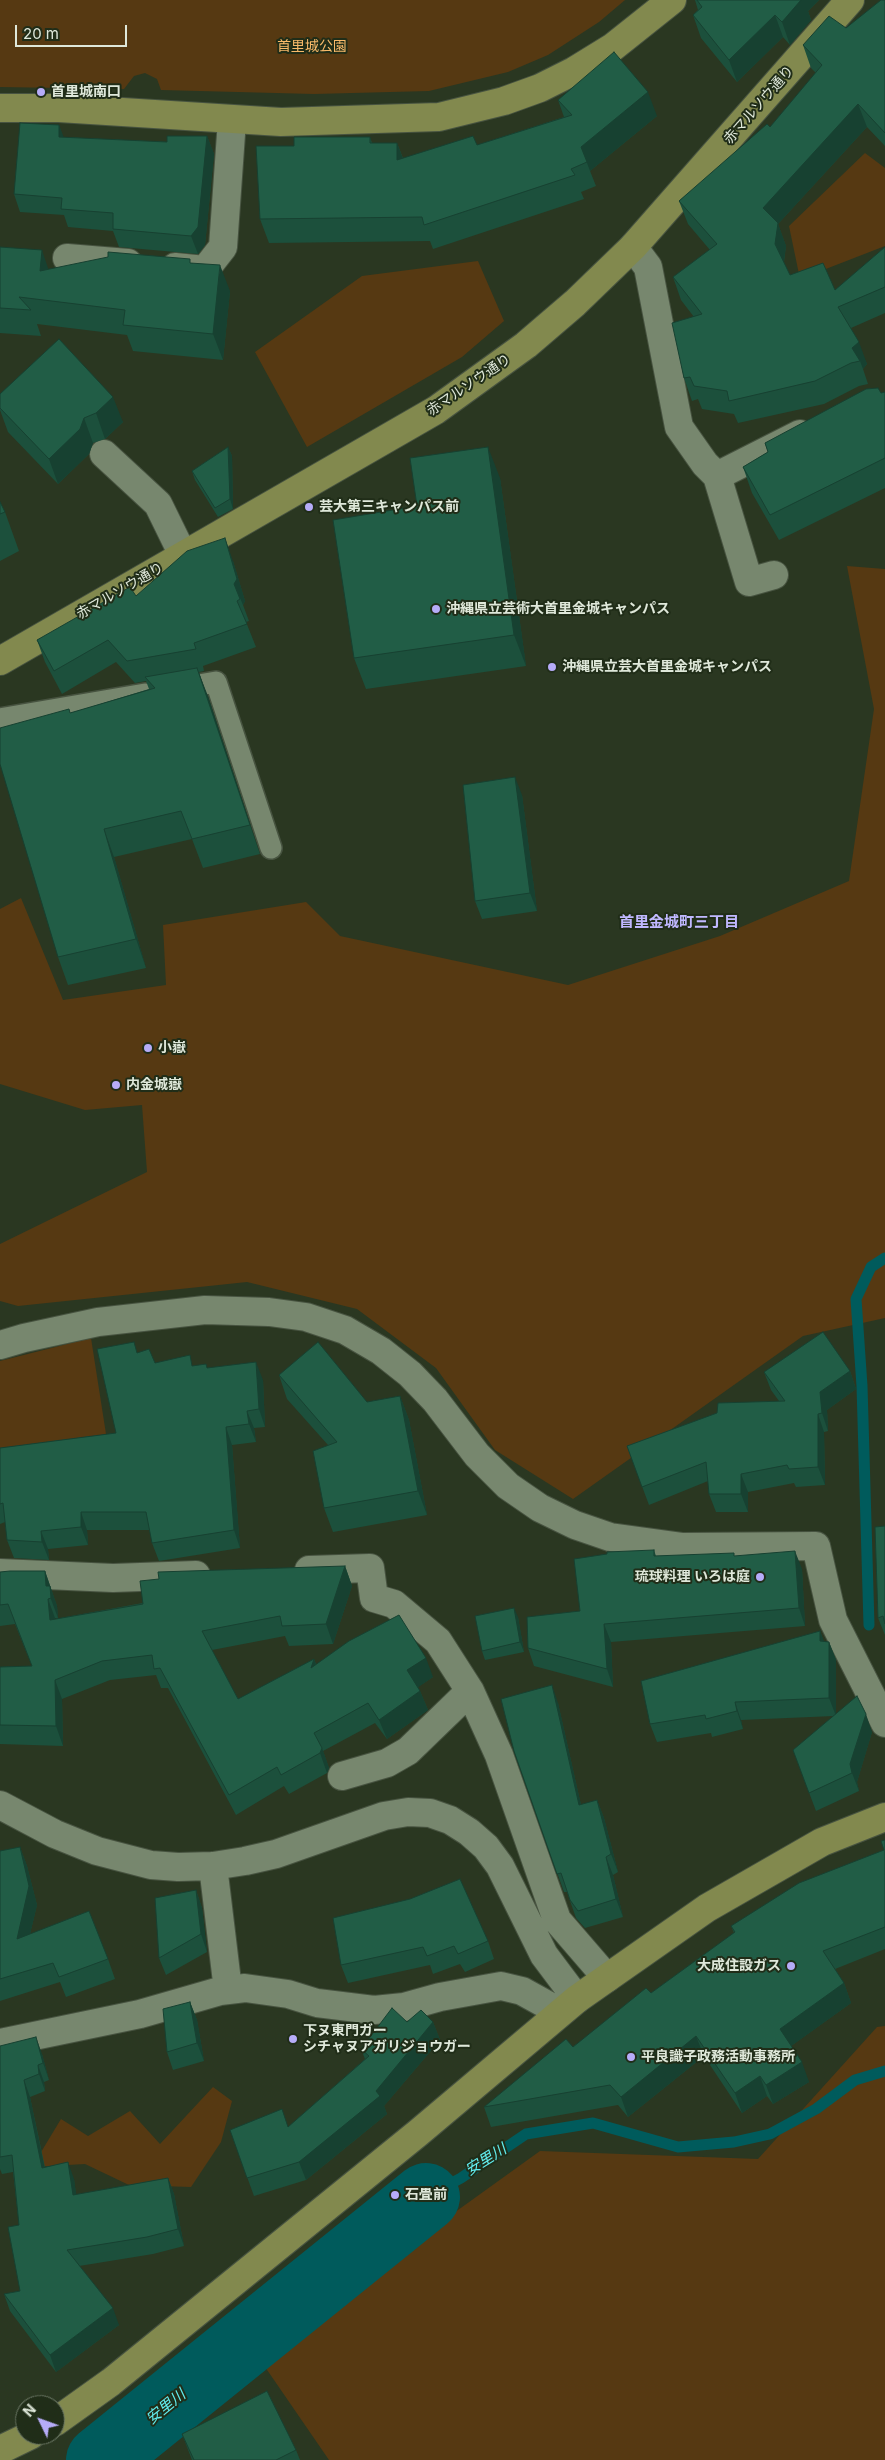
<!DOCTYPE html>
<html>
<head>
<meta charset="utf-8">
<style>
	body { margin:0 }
	#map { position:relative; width:885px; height:2460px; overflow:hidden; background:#2a3721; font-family:Inter,sans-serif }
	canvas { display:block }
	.north { position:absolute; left:15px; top:2395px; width:50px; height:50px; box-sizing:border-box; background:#202d18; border:1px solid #6c7866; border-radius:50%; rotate:312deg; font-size:14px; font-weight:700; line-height:20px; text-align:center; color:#dfe8da }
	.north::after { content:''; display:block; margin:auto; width:18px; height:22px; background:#b6acf8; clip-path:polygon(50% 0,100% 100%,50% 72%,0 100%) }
	.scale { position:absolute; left:15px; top:25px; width:112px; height:22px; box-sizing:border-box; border:2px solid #dfe8da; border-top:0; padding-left:6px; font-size:15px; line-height:18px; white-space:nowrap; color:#dfe8da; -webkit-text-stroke:4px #202d18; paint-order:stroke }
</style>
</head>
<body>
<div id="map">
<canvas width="885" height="2460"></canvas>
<div class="north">N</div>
<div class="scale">20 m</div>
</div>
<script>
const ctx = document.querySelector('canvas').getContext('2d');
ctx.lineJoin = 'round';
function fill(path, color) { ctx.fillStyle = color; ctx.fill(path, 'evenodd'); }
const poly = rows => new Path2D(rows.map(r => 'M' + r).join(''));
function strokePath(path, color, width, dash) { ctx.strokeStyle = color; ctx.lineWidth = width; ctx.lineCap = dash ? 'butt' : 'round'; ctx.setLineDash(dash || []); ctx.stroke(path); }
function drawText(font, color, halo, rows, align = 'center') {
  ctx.font = font + ' Inter,"Noto Sans JP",sans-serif'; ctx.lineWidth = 4; ctx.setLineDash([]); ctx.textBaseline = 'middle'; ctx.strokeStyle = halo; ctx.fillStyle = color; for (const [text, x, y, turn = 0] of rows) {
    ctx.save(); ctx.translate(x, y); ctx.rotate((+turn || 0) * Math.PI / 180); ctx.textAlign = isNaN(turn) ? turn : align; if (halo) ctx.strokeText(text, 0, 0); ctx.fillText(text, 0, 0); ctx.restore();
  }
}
fill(poly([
	[0,0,625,0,599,22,548,55,508,72,429,91,314,94,161,90,157,79,145,73,134,76,124,89,0,87],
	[865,153,885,168,885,246,800,279,789,226],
	[478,261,504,321,462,357,307,447,255,352,362,276],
	[847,566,885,569,885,1318,803,1336,573,1499,495,1450,436,1368,357,1309,247,1282,18,1306,0,1301,0,1244,147,1172,142,1105,85,1110,0,1084,0,909,21,898,63,1000,166,985,163,925,306,902,340,936,568,985,720,936,849,881,874,709],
	[91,1338,106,1434,0,1455,0,1361],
	[885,2026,885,2460,329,2460,263,2364,376,2269,540,2151,758,2159,877,2027],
	[213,2087,232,2101,221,2142,191,2187,129,2185,85,2164,32,2167,61,2119,88,2136,130,2111,160,2144]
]), '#563912');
strokePath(poly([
	[869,1625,862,1386,856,1299,871,1267,885,1258],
	[426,2197,461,2178,526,2134,593,2123,678,2147,734,2142,770,2134,816,2109,855,2080,885,2071]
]), '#005b5c', 11);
strokePath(poly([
	[100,2460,426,2197]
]), '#005b5c', 68);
const lane = poly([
	[175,689,216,682,271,848],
	[0,719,145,694]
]);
const street = poly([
	[633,247,648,267,679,427,705,464,717,476,800,434],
	[67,258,128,263],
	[175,267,205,270,223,247,232,120],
	[104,454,158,504,183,555],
	[717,476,749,582,774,575],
	[0,1345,24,1338,98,1322,205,1310,269,1312,306,1317,345,1330,381,1351,410,1374,435,1400,477,1455,508,1486,540,1508,575,1525,610,1537,683,1547,816,1546,833,1620,885,1723],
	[309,1570,370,1568,374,1598,394,1604,438,1641,470,1691,499,1755,557,1920,607,1978],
	[0,1573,113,1578,196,1575],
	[342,1776,387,1763,408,1751,470,1691],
	[0,1805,55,1834,97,1851,151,1865,178,1867,213,1866,245,1861,276,1854,384,1816,408,1812,430,1813,450,1820,469,1832,486,1847,500,1866,544,1955,577,1999],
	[213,1866,228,1990],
	[0,2043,140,2014,220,1991,245,1988,288,1994,317,2003,374,2010,404,2007,440,1997,501,1986,522,1991,560,2012]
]);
const secondary = poly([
	[0,108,59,108,281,122,439,117,504,101,540,88,574,71,613,47,672,0],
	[0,661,436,410,526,345,575,303,633,247,850,0],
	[55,2422,111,2382,418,2133,577,1999,707,1908,822,1842,885,1817],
	[0,2450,31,2435]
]);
strokePath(lane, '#475340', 24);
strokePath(street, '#475340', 30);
strokePath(secondary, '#475340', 30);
strokePath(lane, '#77876e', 21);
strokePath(street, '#77876e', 28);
strokePath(secondary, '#82894e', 28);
fill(poly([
	[695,0,819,0,808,11,811,20,790,45,783,37,737,82,701,38,693,15,698,10],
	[885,0,885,146,867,127,778,224,786,246,784,262,790,275,835,290,885,247,885,313,851,328,867,364,863,369,868,384,859,386,824,404,738,423,734,414,702,409,698,399,692,401,684,378,694,317,681,300,673,277,710,250,688,224,679,201,770,127,816,73,811,68,803,45,846,28],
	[558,100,657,116,590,171,596,186,581,192,584,199,433,249,430,241,269,243,260,219,294,146,370,137,372,143,397,143,403,158,477,145,564,117],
	[59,125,63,137,167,142,207,136,214,154,205,245,198,254,119,247,113,231,68,227,64,215,20,212,14,194],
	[0,247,48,269,192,263,230,291,223,360,133,351,127,335,37,324,41,336,0,333],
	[59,339,123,422,105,439,93,443,89,454,58,484,8,432,0,410,0,394],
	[885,392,885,488,779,540,752,493,743,467,768,452,765,443],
	[228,447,232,456,233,509,218,517,195,480,192,471],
	[500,478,526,666,366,689,354,658,417,506],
	[0,502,5,512,19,551,0,561],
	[233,561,245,601,243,605,249,621,246,622,256,647,203,666,204,671,199,672,260,854,203,868,192,839,114,857,146,968,68,985,58,957,71,713,149,689,146,681,135,683,116,662,62,694,45,662,37,640,136,596],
	[522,795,537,911,482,919,475,901],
	[138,1353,155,1363,207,1368,263,1380,265,1427,254,1428,256,1442,232,1445,240,1548,159,1561,152,1543,150,1530,87,1530,88,1545,48,1549,49,1560,14,1558,7,1540,5,1522,0,1524,0,1448,116,1433],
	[850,1371,856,1389,827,1410,828,1431,824,1432,825,1485,796,1487,794,1483,748,1492,748,1512,716,1512,709,1494,708,1481,649,1505,627,1446,779,1401,771,1390,764,1372],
	[279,1375,367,1402,400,1396,409,1420,427,1515,333,1532,324,1508,328,1445,287,1399],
	[885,1526,885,1635,878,1618],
	[654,1550,656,1556,735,1556,802,1569,805,1626,611,1642,613,1687,534,1666,528,1648,580,1611],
	[345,1566,352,1586,333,1644,289,1646,285,1636,212,1650,238,1699,314,1659,316,1664,433,1677,418,1687,420,1691,428,1710,387,1739,375,1723,323,1751,329,1768,327,1773,289,1794,284,1786,236,1815,168,1688,161,1688,156,1675,110,1680,62,1699,63,1746,0,1744,0,1667,32,1666,15,1624,0,1626,0,1572,45,1571,57,1606,58,1618,55,1618,55,1619],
	[518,1617,524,1652,485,1660,482,1651],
	[820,1631,824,1642,829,1642,836,1660,836,1714,872,1732,857,1782,859,1791,816,1811,793,1750,834,1716,741,1720,743,1729,712,1737,711,1733,657,1742,650,1724],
	[558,1703,581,1805,597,1800,604,1818,618,1872,613,1875,623,1917,585,1928,576,1918,567,1892,564,1892,514,1751],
	[885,1840,885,1949,835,1969,844,1983,851,2003,791,2046,809,2082,773,2104,767,2096,742,2113,704,2056,628,2117,618,2105,491,2127,484,2107,651,1993,734,1933,731,1926,884,1850],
	[20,1847,27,1866,37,1905,30,1934,108,1959,115,1979,66,1997,60,1982,0,2001,0,1851],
	[196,1890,202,1908,207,1952,166,1975,159,1958],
	[333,1918,488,1941,494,1959,465,1972,460,1964,433,1974,430,1965,348,1983,341,1965],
	[190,2002,197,2020,204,2061,173,2070,167,2052],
	[407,2022,433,2022,440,2040,384,2106,387,2114,306,2180,254,2196,230,2130,288,2127,365,2059,361,2049],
	[0,2046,42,2054,49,2080,44,2082,45,2091,30,2097,45,2167,74,2179,76,2195,168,2178,174,2194,184,2246,153,2254,79,2266,119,2325,56,2372,10,2311,4,2294,20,2291,19,2225,13,2172,2,2174,0,2169],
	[182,2434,296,2450,300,2460,192,2460]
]), '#1c503c');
fill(poly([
	[798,0,819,0,808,11,811,20,790,45,782,22],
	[775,15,783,37,737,82,729,60],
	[648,92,657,116,590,171,581,147],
	[858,104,867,127,778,224,786,246,783,267,775,244,763,208],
	[59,125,66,143,59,137],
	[207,136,214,154,205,245,198,254,191,236],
	[397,143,406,167,397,160],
	[42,250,51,277,40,271],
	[220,265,230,291,223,360,213,334],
	[859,342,867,364,863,369,860,361,852,348],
	[113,397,123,422,105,439,96,413],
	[84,418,93,443,89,454,58,484,49,459],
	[228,447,232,456,233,509,230,499],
	[488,447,500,478,526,666,514,635],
	[225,538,233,561,245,601,243,605,234,584],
	[197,668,208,696,260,854,250,825],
	[515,777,522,795,537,911,530,893],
	[104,829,114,857,146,968,136,939],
	[256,1362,263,1380,265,1427,259,1409],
	[850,1371,856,1389,827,1410,828,1431,822,1413,820,1392],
	[400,1396,409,1420,427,1515,418,1491],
	[247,1411,254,1428,256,1442,249,1424],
	[818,1414,824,1432,825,1485,818,1467],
	[226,1427,232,1445,240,1548,234,1530],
	[741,1474,748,1492,748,1512,741,1494],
	[81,1512,87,1530,88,1545,81,1527],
	[41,1531,48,1549,49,1560,42,1542],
	[795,1551,802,1569,805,1626,799,1608],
	[345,1566,352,1586,333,1644,326,1624],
	[45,1571,57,1606,58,1618,46,1586],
	[48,1599,55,1618,57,1640,50,1620],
	[514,1608,518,1617,524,1652,520,1642],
	[604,1624,611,1642,613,1687,607,1669],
	[820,1631,827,1649,820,1641],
	[829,1642,836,1660,836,1716,829,1698],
	[426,1658,433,1677,414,1690,407,1670],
	[314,1659,321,1679,311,1668],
	[55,1680,62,1699,63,1746,56,1726],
	[552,1685,558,1703,585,1823,579,1805],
	[420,1691,428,1710,387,1739,379,1720],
	[735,1702,741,1720,743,1729,737,1711],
	[866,1714,872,1732,857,1782,859,1791,852,1773,850,1764],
	[322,1748,329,1768,327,1773,320,1753],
	[597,1800,604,1818,618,1872,611,1854],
	[20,1847,27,1866,37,1905,24,1959,17,1939],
	[606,1857,613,1875,623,1917,616,1899],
	[196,1890,202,1908,207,1952,201,1934],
	[844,1983,851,2003,787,2049,780,2029],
	[190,2002,197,2020,204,2061,197,2043],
	[433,2022,440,2040,384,2106,387,2114,306,2180,299,2162,376,2091],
	[696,2036,704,2056,628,2117,621,2097],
	[36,2037,42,2054,49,2080,43,2063],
	[802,2062,809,2082,773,2104,766,2085],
	[38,2065,44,2082,45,2091,39,2074],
	[760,2076,767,2096,742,2113,735,2093],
	[24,2080,30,2097,48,2184,42,2168],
	[68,2162,74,2179,79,2212,73,2195],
	[168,2178,174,2194,184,2246,178,2229],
	[113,2308,119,2325,56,2372,50,2355]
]), '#174131');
const building = poly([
	[697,0,801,0,782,22,775,15,729,60,693,15,702,7,697,0],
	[881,0,885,0,885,133,858,104,763,208,778,223,775,244,790,275,823,263,835,290,885,247,885,287,838,307,859,342,852,348,860,361,851,363,815,381,729,401,727,391,694,386,690,377,684,378,672,323,702,314,673,277,717,244,679,201,767,124,770,127,822,65,803,45,829,16,846,28,881,0],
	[614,52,648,92,581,147,587,162,571,169,575,175,424,225,422,217,260,219,256,146,294,146,294,137,370,137,370,143,397,143,397,160,473,136,477,145,572,115,558,100,614,52],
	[20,123,59,125,59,137,167,142,167,136,207,136,198,227,191,236,113,229,113,213,61,209,62,198,14,194,20,123],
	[0,247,42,250,40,271,108,257,108,252,190,259,190,263,220,265,213,334,123,325,125,310,19,297,31,310,0,308,0,247],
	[59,339,113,397,96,413,84,418,80,429,49,459,0,408,0,394,59,339],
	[878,388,881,393,885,392,885,458,770,515,743,467,768,452,765,443,866,389,878,388],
	[228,447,230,499,215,508,192,471,228,447],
	[488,447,514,635,354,658,333,520,417,506,410,458,488,447],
	[0,502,5,512,0,514,0,502],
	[225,538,237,579,234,584,240,599,237,601,247,624,194,643,196,649,127,661,108,640,54,671,37,640,130,587,136,596,187,551,225,538],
	[197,668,250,825,192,839,181,811,104,829,136,939,58,957,0,764,0,728,69,709,70,713,155,688,145,677,197,668],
	[515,777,530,893,475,901,463,785,515,777],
	[823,1332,850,1371,820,1392,822,1413,818,1414,818,1467,789,1469,787,1465,741,1474,741,1494,709,1494,706,1462,642,1487,627,1446,717,1413,718,1403,785,1401,764,1372,823,1332],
	[134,1342,137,1353,149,1349,155,1363,190,1355,192,1366,206,1364,207,1368,256,1362,259,1409,247,1411,249,1424,226,1427,234,1530,152,1543,146,1512,81,1512,81,1527,41,1531,42,1542,7,1540,3,1503,0,1504,0,1448,116,1433,97,1349,134,1342],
	[318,1342,367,1402,400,1396,418,1491,324,1508,313,1451,337,1442,279,1375,318,1342],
	[885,1526,885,1624,883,1616,878,1618,875,1527,885,1526],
	[654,1550,654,1556,734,1553,734,1556,795,1551,799,1608,604,1624,607,1669,528,1648,527,1617,580,1611,574,1559,607,1554,607,1552,654,1550],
	[345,1566,326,1624,282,1626,280,1616,202,1631,238,1699,314,1659,311,1668,349,1641,399,1615,426,1658,407,1670,420,1691,379,1720,368,1703,314,1733,322,1748,320,1753,281,1775,277,1767,229,1795,160,1668,154,1669,152,1655,102,1661,55,1680,56,1726,0,1725,0,1667,32,1666,8,1604,0,1605,0,1572,10,1571,45,1571,46,1586,50,1586,51,1598,48,1599,50,1620,143,1604,140,1581,159,1579,158,1572,345,1566],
	[514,1608,520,1642,482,1651,475,1616,514,1608],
	[820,1631,820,1641,829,1642,829,1698,735,1702,737,1711,706,1719,705,1715,650,1724,641,1681,820,1631],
	[552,1685,579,1805,597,1800,611,1854,606,1857,616,1899,578,1911,570,1900,561,1873,557,1874,514,1751,501,1699,552,1685],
	[857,1696,866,1714,850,1764,852,1773,809,1793,793,1750,857,1696],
	[885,1840,885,1927,823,1951,844,1983,780,2029,802,2062,766,2085,760,2076,735,2093,696,2036,621,2097,610,2085,484,2107,566,2039,573,2047,646,1988,651,1993,735,1932,731,1926,799,1883,884,1850,881,1841,885,1840],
	[20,1847,29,1886,17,1939,89,1911,108,1959,59,1977,53,1963,0,1979,0,1851,20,1847],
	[460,1879,488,1941,458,1954,454,1946,427,1956,423,1947,341,1965,333,1918,410,1899,460,1879],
	[196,1890,201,1934,159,1958,155,1898,196,1890],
	[190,2002,197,2043,167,2052,163,2009,190,2002],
	[392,2008,407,2022,421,2010,433,2022,376,2091,380,2096,299,2162,247,2178,230,2130,282,2109,288,2127,369,2056,361,2049,392,2008],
	[36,2037,43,2063,38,2065,39,2074,24,2080,42,2168,68,2162,73,2195,168,2178,178,2229,147,2237,67,2250,113,2308,50,2355,4,2294,20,2291,8,2227,19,2225,12,2155,0,2157,0,2046,36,2037],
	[267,2391,296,2450,276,2460,194,2460,182,2434,267,2391]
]);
fill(building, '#215d46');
strokePath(building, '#174131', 1);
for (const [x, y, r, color] of [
	[41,92,5,"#b6acf8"],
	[309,507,5,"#b6acf8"],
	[436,609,5,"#b6acf8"],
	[552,667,5,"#b6acf8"],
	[148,1048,5,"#b6acf8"],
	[116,1085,5,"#b6acf8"],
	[760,1577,5,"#b6acf8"],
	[791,1966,5,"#b6acf8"],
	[293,2039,5,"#b6acf8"],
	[631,2057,5,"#b6acf8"],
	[395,2195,5,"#b6acf8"]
]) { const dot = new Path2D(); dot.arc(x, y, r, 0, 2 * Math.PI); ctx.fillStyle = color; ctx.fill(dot); strokePath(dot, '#202d18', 2); }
drawText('14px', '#f9ba6a', '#202d18', [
	["首里城公園",312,47]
]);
drawText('bold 14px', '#dfe8da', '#202d18', [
	["首里城南口",51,92],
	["芸大第三キャンパス前",319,507],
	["沖縄県立芸術大首里金城キャンパス",446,609],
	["沖縄県立芸大首里金城キャンパス",562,667],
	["小嶽",158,1048],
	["内金城嶽",126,1085],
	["琉球料理 いろは庭",750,1577,"right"],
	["大成住設ガス",781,1966,"right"],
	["下ヌ東門ガー",303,2031],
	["シチャヌアガリジョウガー",303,2047],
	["平良識子政務活動事務所",641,2057],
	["石畳前",405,2195]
], 'left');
drawText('14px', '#dfe8da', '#202d18', [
	["赤マルソウ通り",759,105,-49],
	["赤マルソウ通り",469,385,-34],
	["赤マルソウ通り",120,591,-30]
]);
drawText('bold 15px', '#c0b8ff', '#202d18', [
	["首里金城町三丁目",679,922]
]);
drawText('italic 15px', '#62eff1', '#202d18', [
	["安里川",486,2160,-32],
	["安里川",166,2407,-39]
]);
</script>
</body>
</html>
